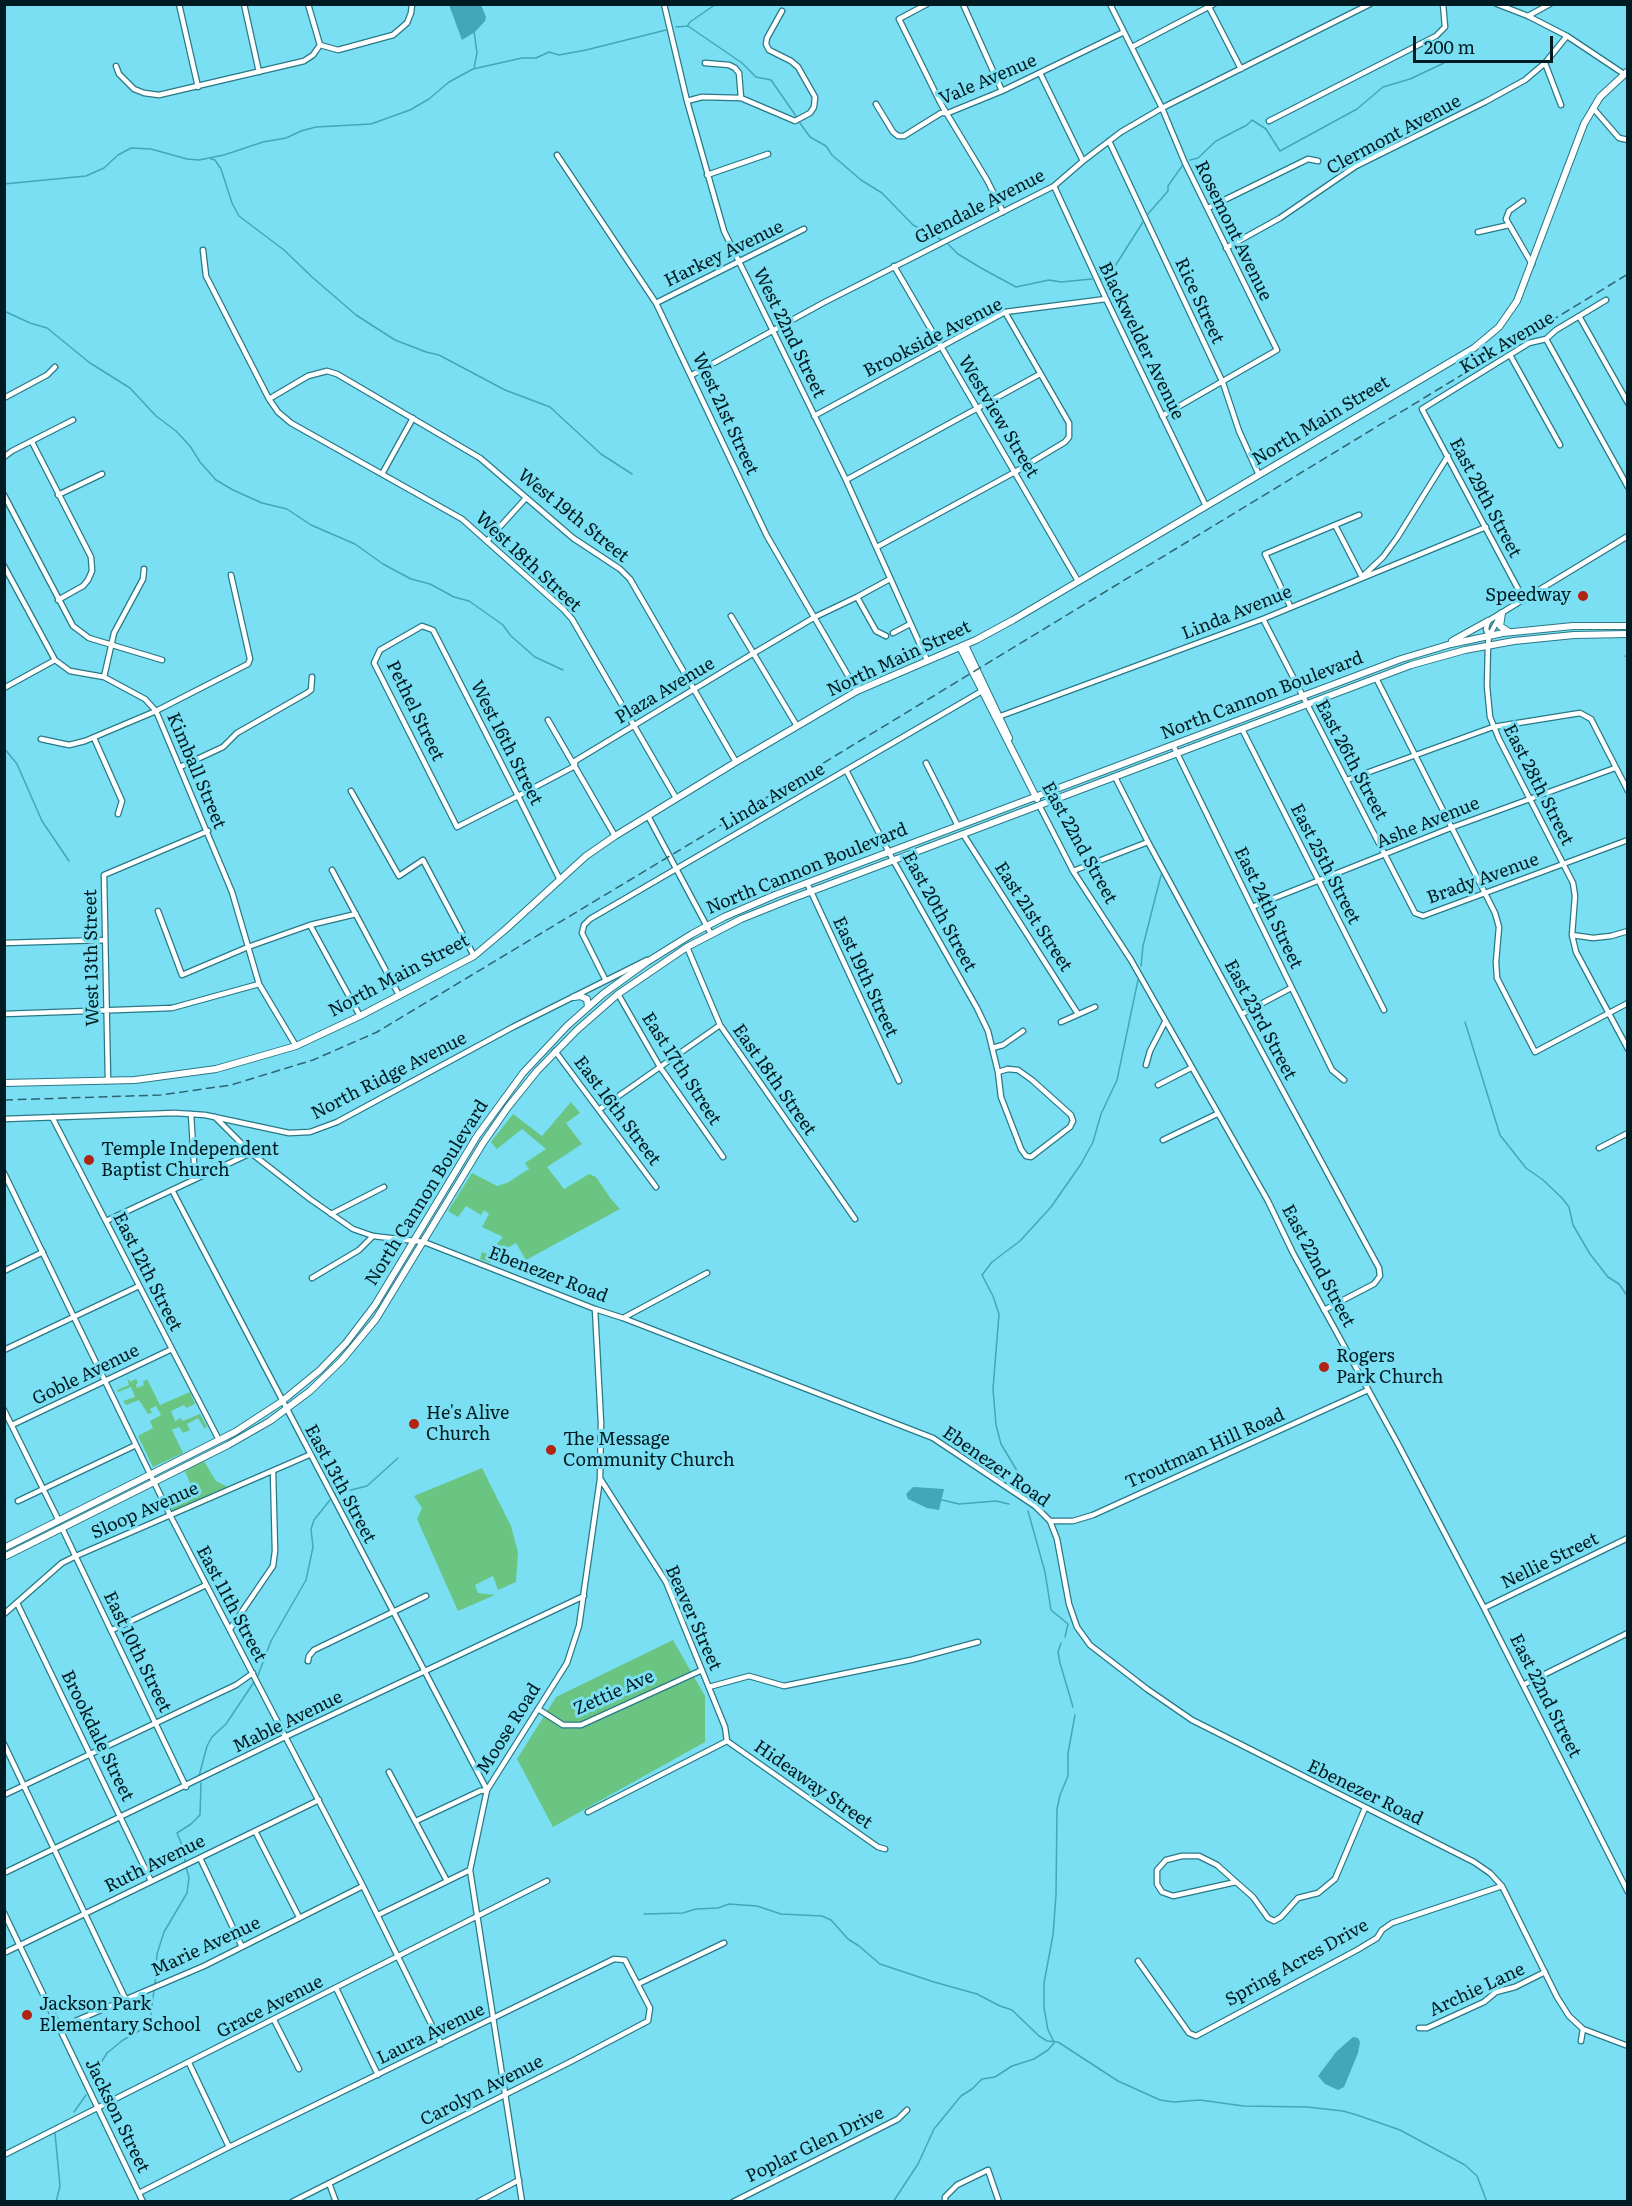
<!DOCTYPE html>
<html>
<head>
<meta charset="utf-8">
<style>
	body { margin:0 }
	#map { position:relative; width:1632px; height:2206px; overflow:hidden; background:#7adff2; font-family:Literata,serif }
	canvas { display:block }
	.frame { position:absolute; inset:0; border:6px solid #001b21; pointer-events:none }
	.scale { position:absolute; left:1413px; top:36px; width:140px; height:27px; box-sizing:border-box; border:3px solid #001b21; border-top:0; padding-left:8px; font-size:18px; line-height:21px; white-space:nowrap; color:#001b21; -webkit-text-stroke:4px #7adff2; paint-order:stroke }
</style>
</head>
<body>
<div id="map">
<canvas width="1632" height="2206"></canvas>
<div class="frame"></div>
<div class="scale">200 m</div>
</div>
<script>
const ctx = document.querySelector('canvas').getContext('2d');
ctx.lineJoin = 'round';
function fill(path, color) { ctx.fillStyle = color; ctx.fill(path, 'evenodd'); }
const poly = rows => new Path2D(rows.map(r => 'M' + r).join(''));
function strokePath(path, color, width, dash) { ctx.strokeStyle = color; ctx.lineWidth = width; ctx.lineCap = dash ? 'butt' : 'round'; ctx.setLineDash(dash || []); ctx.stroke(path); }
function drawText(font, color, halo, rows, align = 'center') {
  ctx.font = font + ' Literata,serif'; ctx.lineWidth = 6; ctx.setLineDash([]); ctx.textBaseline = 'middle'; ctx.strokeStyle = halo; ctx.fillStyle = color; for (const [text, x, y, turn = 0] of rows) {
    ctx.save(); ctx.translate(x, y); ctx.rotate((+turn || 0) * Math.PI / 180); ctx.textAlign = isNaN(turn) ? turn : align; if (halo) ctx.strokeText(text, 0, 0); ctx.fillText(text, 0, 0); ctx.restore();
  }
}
fill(poly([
	[571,1102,580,1113,566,1123,582,1144,547,1167,564,1189,589,1174,596,1177,611,1199,620,1209,526,1260,516,1243,496,1254,490,1263,480,1259,482,1252,488,1254,503,1237,482,1227,489,1214,484,1210,481,1215,466,1206,458,1217,448,1211,472,1173,497,1186,507,1183,529,1169,525,1163,546,1149,522,1129,497,1149,491,1142,513,1114,542,1136],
	[127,1377,130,1382,136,1379,138,1383,136,1384,137,1388,144,1385,143,1382,147,1379,160,1405,190,1392,195,1404,186,1408,184,1405,171,1411,175,1421,181,1418,183,1421,200,1414,207,1427,204,1428,198,1418,187,1424,190,1430,183,1433,179,1427,172,1430,183,1453,153,1467,138,1436,153,1428,150,1421,161,1415,156,1406,150,1409,152,1413,148,1414,139,1400,126,1405,123,1401,135,1397,131,1387,118,1392,117,1390,129,1385],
	[204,1461,216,1481,228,1487,173,1512,169,1505,193,1491,185,1471],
	[482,1468,511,1526,518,1552,516,1582,498,1590,493,1576,475,1585,478,1593,495,1595,458,1611,417,1519,422,1508,414,1496],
	[673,1640,705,1696,705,1742,553,1827,517,1759,556,1697]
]), '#6ac583');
fill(poly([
	[449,5,481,5,486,17,485,21,475,32,462,40],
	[913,1487,944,1489,939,1510,927,1508,908,1499,906,1494],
	[1353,2037,1358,2038,1360,2042,1358,2053,1344,2087,1338,2090,1325,2084,1318,2076,1336,2052]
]), '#42a7b8');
strokePath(poly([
	[688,25,690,22,716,4],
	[676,27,688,26,742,63,756,77,771,80,796,116],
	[474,68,477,53,474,31],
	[800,123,810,137,826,146,832,155,861,180,882,193,913,225,942,240],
	[211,159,215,160,221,169,232,203,239,216,284,250,312,277,356,315,395,340,426,352,439,355,505,390,550,407,601,454,632,474],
	[1190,160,1198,158,1216,141,1247,125,1252,120,1266,129,1280,151,1357,109,1383,87,1410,79,1444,63],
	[4,184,86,176,104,168,118,155,131,148,151,149,187,159,199,160,224,155,263,142,286,138,301,131,316,127,371,124,410,110,429,99,449,82,473,69,522,58,536,58,549,52,559,55,586,50,666,30],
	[1148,214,1168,191,1168,186,1182,166],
	[948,244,958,254,981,268,1016,287,1049,280,1061,282,1092,279],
	[1101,279,1110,274,1143,222],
	[4,311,30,323,47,328,90,363,130,388,156,416,176,431,190,446,200,462,216,480,233,490,262,503,287,509,311,525,355,544,383,564,411,579,430,584,454,597,469,601,503,625,511,636,535,657,563,670],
	[1625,656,1628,658],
	[4,748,17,764,42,821,69,861],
	[1141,966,1143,946,1161,875],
	[1465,1022,1500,1135,1526,1168,1543,1180,1562,1198,1569,1207,1573,1225,1590,1254,1608,1277,1619,1284,1628,1297],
	[1024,1491,1022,1479,1001,1444,996,1425,993,1389,999,1314,993,1296,982,1275,992,1262,1020,1241,1051,1207,1081,1164,1093,1142,1101,1114,1117,1080,1138,980],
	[335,1494,367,1486,398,1458],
	[942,1500,959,1504,996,1501,1009,1504],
	[1028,1511,1045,1572,1051,1610,1068,1624,1065,1637],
	[1061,1643,1058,1652,1060,1663,1073,1707],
	[257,1678,271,1641,306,1580,313,1547,311,1529,314,1520,330,1500],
	[199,1776,207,1746,212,1737,226,1724,254,1682],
	[185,1862,184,1850,177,1833,191,1824,200,1815,201,1783],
	[644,1914,683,1913,696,1909,718,1908,729,1904,757,1906,781,1914,822,1916,831,1920,848,1939,859,1946,880,1964,934,1982,977,1994,1000,2006,1012,2010,1039,2036,1047,2041,1058,2042,1118,2081,1160,2100,1174,2102,1200,2100,1244,2106,1307,2107,1343,2111,1357,2115,1400,2130,1465,2165,1477,2176,1487,2202],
	[155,1985,157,1954,164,1932,187,1893,189,1878,186,1867],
	[1054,2042,1048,2030,1044,2008,1044,1983,1053,1935,1056,1895,1057,1809,1060,1795,1068,1776,1068,1753,1075,1715],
	[94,2083,99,2066,107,2053,123,2040,146,2027,150,2022,154,1990],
	[74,2112,86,2095],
	[55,2133,60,2186,56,2202],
	[893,2202,918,2164,934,2129,961,2096,972,2089,982,2079,995,2077,1012,2066,1034,2059,1048,2050,1054,2043]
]), '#42a7b8', 1.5);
const minor = poly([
	[179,4,198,87],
	[244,4,259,72],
	[308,4,320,45,338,50,393,35,407,23,411,13,412,4],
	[664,4,687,101,724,231,846,480,927,660],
	[927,4,899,19,941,104,987,180,1003,212],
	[963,4,1002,91],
	[1110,4,1162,108,1185,163,1277,350,1162,416],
	[1497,4,1528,16,1567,36,1624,74],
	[1209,7,1241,69],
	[1528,16,1550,4],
	[1132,47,1214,4],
	[705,63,729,65,735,68,739,73,741,98],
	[1545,63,1561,105],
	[116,66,119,74,134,89,144,93,159,95,304,61,313,55,320,45],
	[1040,73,1083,161],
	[687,101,702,97,741,98,795,121,810,113,814,107,815,97,798,67,791,61,769,50,766,44,767,38,782,11],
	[876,104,893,132,898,136,904,136,941,113,948,113,1002,91,1124,32],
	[1593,108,1619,138,1628,140],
	[1269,121,1436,36,1445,27,1443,4],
	[1109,141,1223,383,1239,431,1259,475],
	[557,155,656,303,767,536,857,691],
	[707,175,768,154],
	[1054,186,1106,299,1206,506],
	[1523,201,1509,211,1506,219,1532,264],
	[1208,208,1308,159,1318,161],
	[1478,232,1509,225],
	[1226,248,1280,218,1356,166,1485,102,1525,80,1545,63,1567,36],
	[203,250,206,276,269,399],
	[894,266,1078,581],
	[656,303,804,229],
	[1579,316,1628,403],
	[1546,339,1628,487],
	[1510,355,1560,445],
	[692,375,823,303,1054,186,1083,161,1121,132,1162,108,1370,4],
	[4,398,47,375,55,367],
	[814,416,1005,312,1106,299],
	[32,442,91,557,92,571,88,580,83,586,58,600],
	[4,457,12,451,73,420],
	[382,474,413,418],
	[846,480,1040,374],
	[4,495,73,626,89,638,162,660],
	[58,495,102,474],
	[1335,525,1362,577,1383,557,1397,538,1448,456],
	[487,541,526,498],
	[877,547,1015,472,1065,442,1069,437,1069,423,1005,312],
	[4,566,55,660,70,671,104,677,145,699,156,711,232,892,259,984,296,1046],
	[857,597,876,631,886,636],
	[1524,600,1422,409,1529,343,1546,339,1556,330,1606,300],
	[1290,606,1265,554,1359,515],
	[731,616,797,726],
	[1500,616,1489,636,1488,645,1487,686,1490,717,1499,739,1573,883,1575,896,1572,935,1576,952,1628,1049],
	[1263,619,1415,913,1423,916,1628,840],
	[893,633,910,624],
	[1489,636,1486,629,1488,621,1628,536],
	[104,677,114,633,143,579,144,569],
	[1376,678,1495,913,1499,927,1496,962,1497,978,1535,1052,1628,1003],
	[4,688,55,660],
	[998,717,1263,619,1486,527],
	[548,720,615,836],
	[1242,729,1384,1010],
	[94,738,122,801,118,814],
	[41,739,69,745,85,741,156,711,248,664,250,659,231,575],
	[1173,745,1332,1070,1344,1080],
	[926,763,958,826],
	[180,767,223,747,237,733,307,693,311,690,312,677],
	[846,770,893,860,977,1008,988,1031,998,1072],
	[1115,777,1148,842,1379,1268,1380,1276,1374,1284,1324,1310],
	[1347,780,1493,727,1580,713,1591,719,1628,791],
	[351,791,399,876,423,860,474,956],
	[676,798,572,619,563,609,462,519,291,423,278,412,269,399,308,376,327,371,337,374,480,458,573,538,620,569,630,579,736,762],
	[1039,805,1073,871,1131,960,1268,1201,1293,1253,1398,1444,1484,1608,1628,1892],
	[648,816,711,934],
	[963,834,1078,1014],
	[332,870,399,995],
	[1073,871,1148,842],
	[560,880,518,796,433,630,422,626,380,650,374,663,457,827,518,796,575,766,575,761,754,653,815,617,857,597,890,579],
	[807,883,899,1081],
	[1252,907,1453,827,1615,768],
	[158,911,182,975,248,947,310,925,356,914],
	[310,925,360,1016],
	[1572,935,1593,938,1611,936,1628,931],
	[4,943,104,940],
	[687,947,720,1025,855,1219],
	[605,979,582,933,584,925,590,919,982,691],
	[618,994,660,1067,723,1157],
	[4,1014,172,1008,259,984],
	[1242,1014,1291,988],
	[1061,1022,1095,1007],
	[992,1048,1003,1045,1023,1031],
	[555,1051,656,1187],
	[1146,1065,1150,1051,1165,1022],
	[1008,1069,1018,1070,1032,1080,1071,1115,1073,1121,1070,1127,1031,1157,1026,1156,1021,1149,1001,1097,998,1072,1008,1069],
	[108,1081,104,875,208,831],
	[1158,1085,1191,1068],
	[600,1109,720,1025],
	[191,1114,195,1179],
	[52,1117,219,1440],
	[215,1117,251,1153,310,1199,353,1229,373,1236,424,1242,595,1309,623,1318,933,1438,1035,1506,1050,1521,1057,1539,1069,1604,1077,1627,1090,1645,1147,1689,1192,1720,1474,1862,1490,1873,1502,1886,1557,1997,1569,2016,1583,2029,1628,2046],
	[4,1119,175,1113,205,1115,289,1133,310,1132,337,1122,513,1027,647,960],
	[1163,1140,1217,1114],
	[1599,1148,1628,1133],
	[4,1173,170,1515,363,1886,441,2044],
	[172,1190,487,1790,480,1791,416,1821],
	[331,1214,384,1187],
	[106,1221,251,1153],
	[4,1271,43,1252],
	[312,1278,359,1250,373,1236],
	[623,1318,707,1273],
	[4,1350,139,1286],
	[4,1410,59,1521],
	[12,1425,172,1349],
	[601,1480,666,1582,725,1727,727,1741],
	[18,1501,136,1445],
	[1050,1521,1073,1521,1093,1515,1368,1390],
	[62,1528,186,1787],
	[17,1603,151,1881],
	[1484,1608,1628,1538],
	[4,1614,62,1563,76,1556,309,1455],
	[230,1629,273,1566,275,1551,273,1471],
	[112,1630,206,1585],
	[308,1661,309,1656,314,1650,426,1596],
	[1523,1685,1628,1633],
	[709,1687,749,1676,784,1686,911,1660,978,1642],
	[538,1709,563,1725,581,1725,702,1670],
	[727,1741,878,1847,885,1849],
	[4,1744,125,1998],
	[389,1772,447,1881],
	[4,1795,236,1685,253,1673],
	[588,1812,727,1741],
	[255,1831,299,1917],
	[200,1858,242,1947],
	[4,1873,285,1737,584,1596],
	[1236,1882,1173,1896,1162,1892,1157,1884,1157,1870,1166,1860,1182,1856,1199,1856,1217,1865,1236,1882,1253,1897,1268,1918,1274,1921,1281,1917,1298,1898,1318,1893,1335,1879,1365,1808],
	[4,1913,143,2202],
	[378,1915,470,1870],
	[4,1953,319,1800],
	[1138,1961,1189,2033,1196,2036,1357,1950,1377,1938,1382,1930,1392,1923,1502,1886],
	[638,1984,724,1943],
	[336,1988,378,2075],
	[274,2020,299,2069],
	[59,2028,204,1966,363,1886],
	[1419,2028,1427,2028,1484,2002,1496,1992,1515,1987,1545,1972],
	[1581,2041,1583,2029],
	[189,2063,229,2147],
	[4,2155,547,1881],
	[329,2183,336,2202],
	[139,2193,229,2147,614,1959,625,1960,650,2008,648,2021,572,2061,292,2202],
	[478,2202,519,2180],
	[522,2202,470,1870,487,1790,567,1663,579,1626,600,1479,601,1423,595,1309],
	[733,2202,898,2119,907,2110],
	[945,2202,945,2197,957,2185,988,2170,999,2202]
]);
const major = poly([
	[1502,613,1500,626,1509,632],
	[1452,641,1488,621],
	[965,645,1009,738],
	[960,647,1037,799],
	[574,997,580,996,587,999,588,1007],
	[4,1083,135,1080,216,1069,296,1046,360,1016,474,956,506,929,586,856,615,836,736,762,857,691,976,640,1013,620,1474,348,1499,327,1517,301,1584,124,1600,97,1628,71],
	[4,1548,235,1432,281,1402,320,1370,346,1343,375,1305,477,1136,523,1073,567,1026,603,994,647,962,692,934,724,917,775,895,1401,659,1451,644,1503,633,1573,626,1628,626],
	[4,1557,228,1445,270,1421,310,1391,342,1360,376,1319,483,1143,508,1107,537,1071,577,1030,618,994,687,947,741,919,791,899,1411,665,1465,650,1514,641,1574,635,1628,634]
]);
strokePath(minor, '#287987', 7);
strokePath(major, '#287987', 8);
strokePath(minor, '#fff', 4.5);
strokePath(major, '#fff', 6);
strokePath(poly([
	[4,1100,161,1095,231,1085,313,1060,377,1032,723,824,1628,274]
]), '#2e646f', 1.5, [9, 4.5]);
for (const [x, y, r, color] of [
	[1583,596,6,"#b22412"],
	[89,1160,6,"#b22412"],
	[1324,1367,6,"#b22412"],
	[414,1424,6,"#b22412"],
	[551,1450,6,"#b22412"],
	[27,2015,6,"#b22412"]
]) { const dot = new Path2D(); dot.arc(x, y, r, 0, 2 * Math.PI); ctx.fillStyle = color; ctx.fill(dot); strokePath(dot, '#7adff2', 2); }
drawText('18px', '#001b21', '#7adff2', [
	["Vale Avenue",988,80,-23],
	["Clermont Avenue",1394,135,-28],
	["Glendale Avenue",980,207,-27],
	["Rosemont Avenue",1233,231,64],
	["Harkey Avenue",724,254,-26],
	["Rice Street",1199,301,65],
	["West 22nd Street",789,333,64],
	["Brookside Avenue",933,338,-27],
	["Blackwelder Avenue",1141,341,64],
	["Kirk Avenue",1507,343,-30],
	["West 21st Street",725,414,65],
	["Westview Street",998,417,59],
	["North Main Street",1321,421,-31],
	["East 29th Street",1485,498,62],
	["West 19th Street",573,516,39],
	["West 18th Street",528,562,43],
	["Linda Avenue",1237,613,-22],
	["North Main Street",899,659,-25],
	["Plaza Avenue",665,691,-31],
	["North Cannon Boulevard",1262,696,-21],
	["Pethel Street",415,711,64],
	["West 16th Street",506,743,63],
	["East 26th Street",1351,760,62],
	["Kimball Street",196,771,67],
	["East 28th Street",1538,785,63],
	["Linda Avenue",773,797,-30],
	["Ashe Avenue",1428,823,-22],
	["East 22nd Street",1079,843,61],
	["East 25th Street",1325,864,63],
	["North Cannon Boulevard",807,869,-22],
	["Brady Avenue",1483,879,-20],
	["East 24th Street",1268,908,64],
	["East 20th Street",939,912,61],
	["East 21st Street",1033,917,57],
	["West 13th Street",92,958,-91],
	["North Main Street",399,976,-28],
	["East 19th Street",865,977,65],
	["East 23rd Street",1260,1020,62],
	["East 17th Street",681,1069,57],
	["North Ridge Avenue",389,1076,-27],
	["East 18th Street",774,1080,55],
	["East 16th Street",617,1111,53],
	["North Cannon Boulevard",427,1193,-58],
	["East 22nd Street",1318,1266,62],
	["East 12th Street",147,1272,63],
	["Ebenezer Road",548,1275,21],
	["Goble Avenue",86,1375,-26],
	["Troutman Hill Road",1205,1449,-24],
	["Ebenezer Road",996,1467,35],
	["East 13th Street",340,1484,62],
	["Sloop Avenue",145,1511,-24],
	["Nellie Street",1550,1561,-26],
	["East 11th Street",231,1604,62],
	["Beaver Street",693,1618,66],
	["East 10th Street",137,1652,64],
	["Zettie Ave",614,1693,-24],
	["East 22nd Street",1545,1696,63],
	["Mable Avenue",288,1722,-26],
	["Moose Road",509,1729,-58],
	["Brookdale Street",97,1736,64],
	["Hideaway Street",813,1785,35],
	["Ebenezer Road",1365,1793,26],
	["Ruth Avenue",155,1864,-26],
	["Marie Avenue",206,1947,-25],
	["Spring Acres Drive",1297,1963,-29],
	["Archie Lane",1477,1990,-25],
	["Grace Avenue",270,2007,-27],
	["Laura Avenue",431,2034,-26],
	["Carolyn Avenue",482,2091,-27],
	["Jackson Street",117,2116,64],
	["Poplar Glen Drive",815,2145,-26]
]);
drawText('18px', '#001b21', '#7adff2', [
	["Speedway",1571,596,"right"],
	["Temple Independent",101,1150],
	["Baptist Church",101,1171],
	["Rogers",1336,1357],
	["Park Church",1336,1378],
	["He's Alive",426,1414],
	["Church",426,1435],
	["The Message",563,1440],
	["Community Church",563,1461],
	["Jackson Park",39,2005],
	["Elementary School",39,2026]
], 'left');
</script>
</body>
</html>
